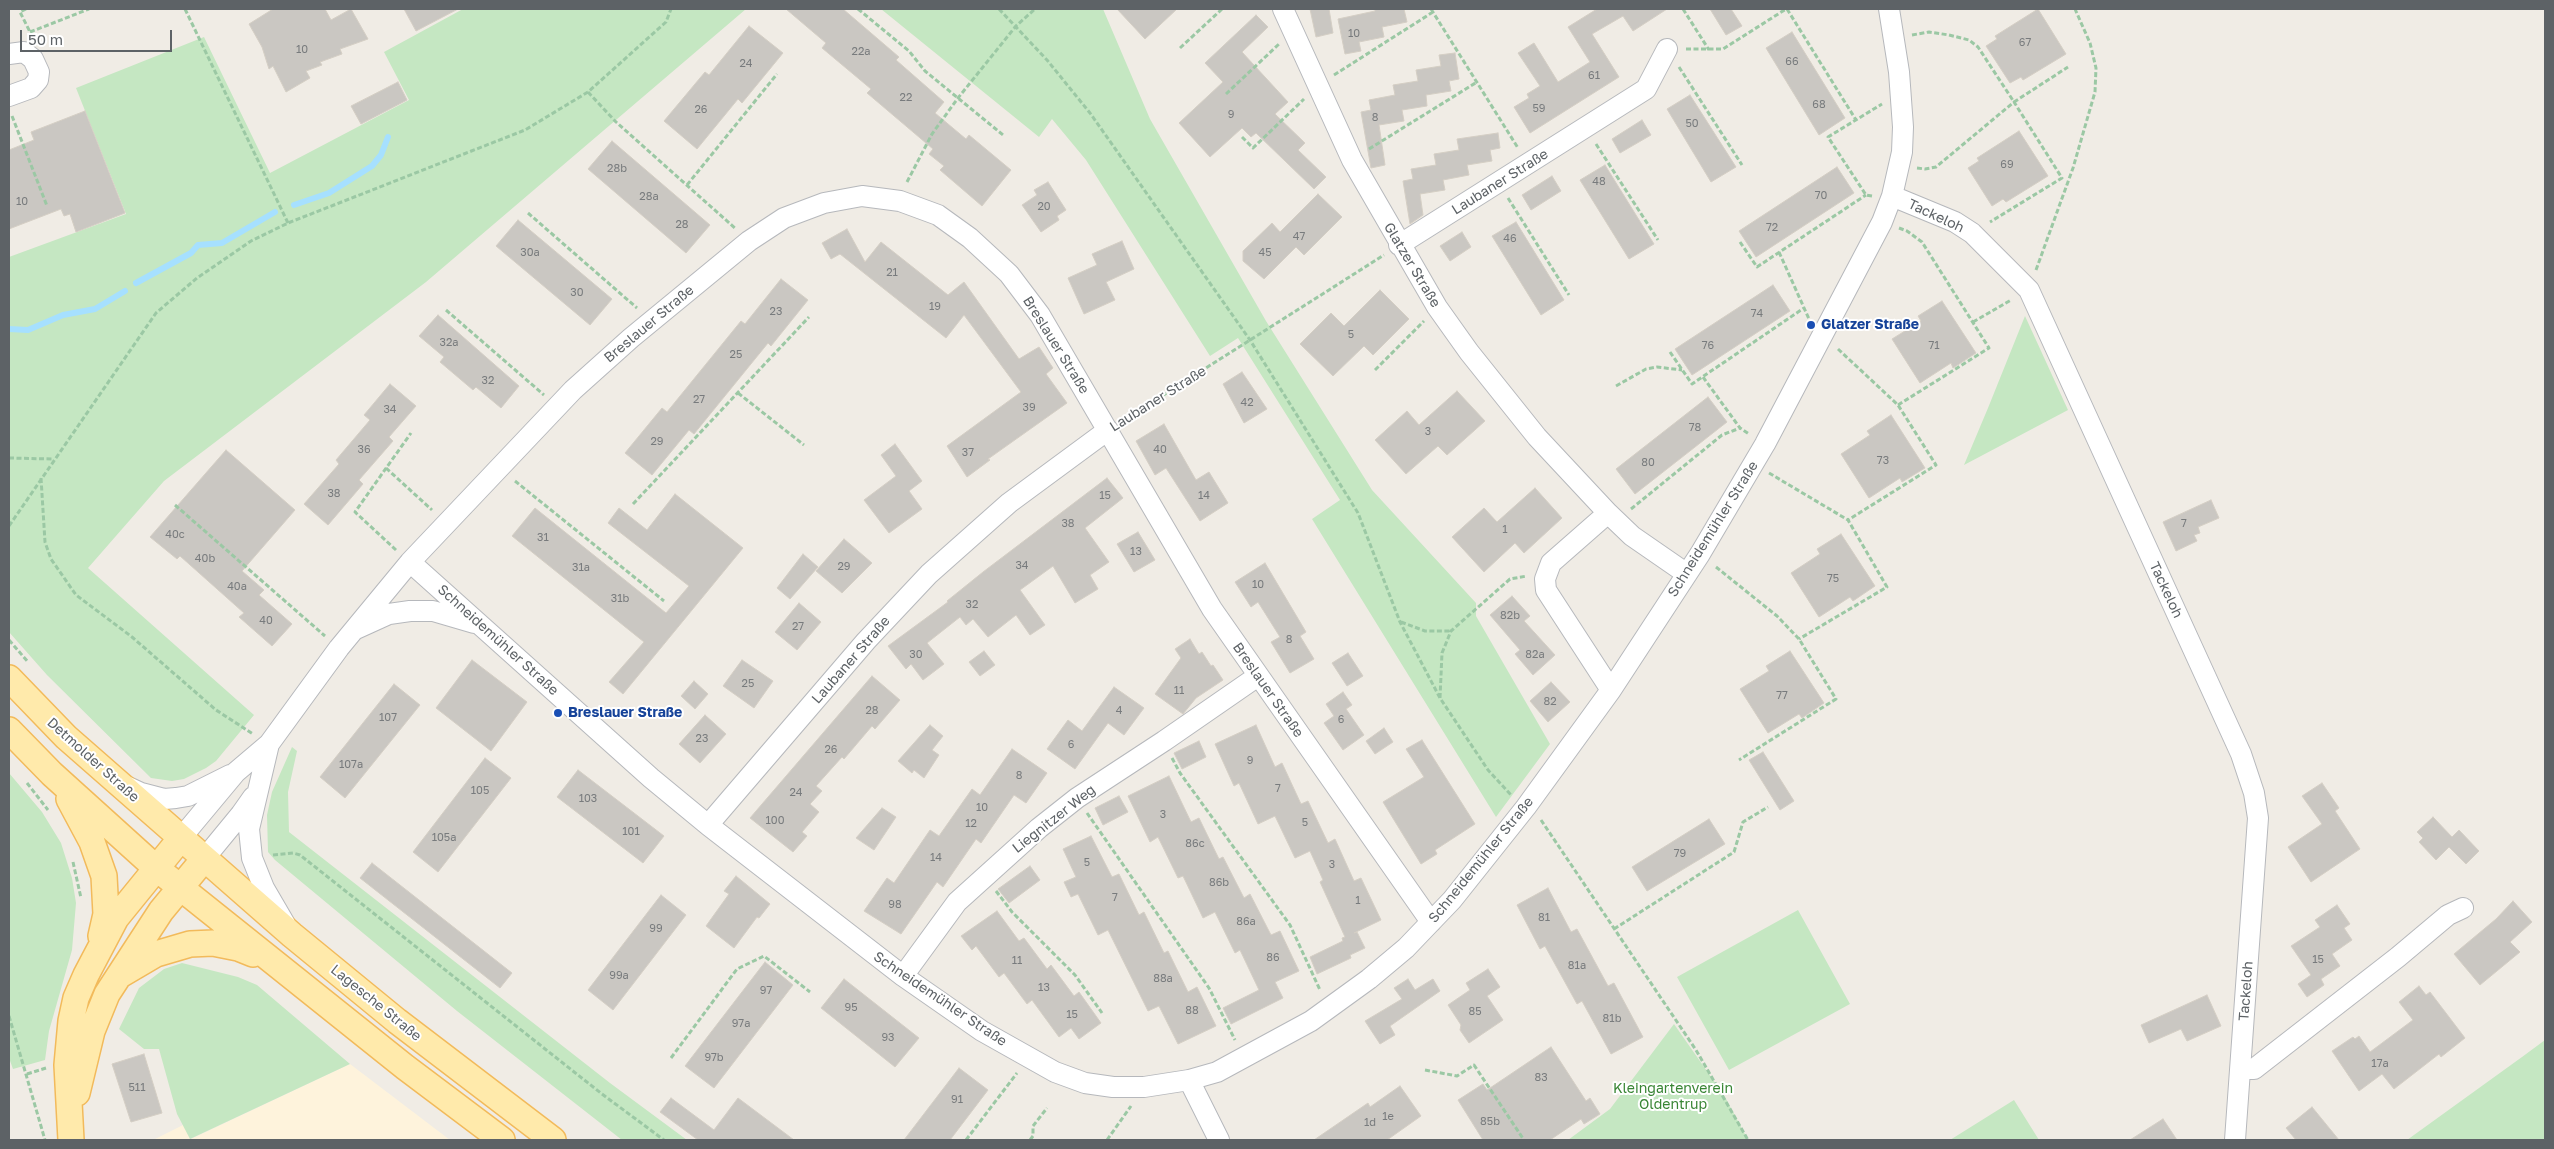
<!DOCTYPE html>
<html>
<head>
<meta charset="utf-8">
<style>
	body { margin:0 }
	#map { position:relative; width:2554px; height:1149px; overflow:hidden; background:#f0ece5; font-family:"Golos Text",sans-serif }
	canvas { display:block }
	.frame { position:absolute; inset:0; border:10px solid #5d6266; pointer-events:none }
	.scale { position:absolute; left:20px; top:30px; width:152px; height:22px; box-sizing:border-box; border:2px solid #5d6266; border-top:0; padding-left:6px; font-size:15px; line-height:18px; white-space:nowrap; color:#5d6266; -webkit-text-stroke:4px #fff; paint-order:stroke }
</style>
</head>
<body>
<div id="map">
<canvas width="2554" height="1149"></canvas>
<div class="frame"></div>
<div class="scale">50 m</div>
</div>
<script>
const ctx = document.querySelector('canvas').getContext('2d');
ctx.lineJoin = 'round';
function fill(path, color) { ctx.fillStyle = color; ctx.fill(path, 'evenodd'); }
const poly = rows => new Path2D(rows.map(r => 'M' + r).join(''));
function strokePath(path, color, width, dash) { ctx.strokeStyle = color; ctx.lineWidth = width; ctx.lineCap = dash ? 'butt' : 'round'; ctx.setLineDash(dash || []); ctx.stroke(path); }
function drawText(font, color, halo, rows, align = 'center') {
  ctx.font = font + ' "Golos Text",sans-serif'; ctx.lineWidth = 4; ctx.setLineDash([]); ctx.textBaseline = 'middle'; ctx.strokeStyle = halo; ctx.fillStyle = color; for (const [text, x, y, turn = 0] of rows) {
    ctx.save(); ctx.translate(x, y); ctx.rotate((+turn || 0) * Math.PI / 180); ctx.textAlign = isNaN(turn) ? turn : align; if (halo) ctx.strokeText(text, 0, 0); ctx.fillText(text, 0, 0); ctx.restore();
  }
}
fill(poly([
	[350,1064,450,1140,153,1140,183,1125,191,1139]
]), '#fef3dc');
fill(poly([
	[463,9,746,9,426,282,164,481,88,568,254,715,216,761,206,768,184,779,172,781,151,778,47,675,9,632,9,257,126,214,76,88,204,37,270,173,409,100,384,52],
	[881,9,1103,9,1150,119,1266,321,1372,490,1476,603,1476,616,1550,744,1496,817,1312,519,1340,500,1238,338,1210,356,1086,160,1052,119,1039,137],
	[2025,316,2068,410,1964,465,1988,408],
	[292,747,297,751,288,792,289,832,610,1083,687,1140,622,1140,457,1011,275,860,268,852,267,815,272,792],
	[9,773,42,812,61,843,72,878,76,903,72,950,49,1031,45,1060,13,1069,9,1058],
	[1798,910,1850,1004,1729,1070,1677,977],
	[182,963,238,977,257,985,350,1064,190,1139,177,1114,159,1049,144,1049,119,1029,139,988,164,969],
	[1674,1024,1725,1097,1748,1140,1568,1140,1610,1109],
	[2545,1040,2545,1140,2407,1140,2522,1057],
	[2014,1100,2039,1140,1950,1140]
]), '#c5e7c2');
strokePath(poly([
	[294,205,329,193,372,166,381,155,388,137],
	[136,283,191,253,198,245,222,243,275,212],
	[9,329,28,330,63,315,95,309,125,291]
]), '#a6e0ff', 6);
const building = poly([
	[273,9,325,9,331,20,351,9,368,39,340,49,342,54,320,62,322,65,306,71,310,78,286,92,273,66,269,69,262,47,249,24,273,9],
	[404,9,458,9,416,31,404,9],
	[786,9,843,9,899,57,896,60,944,102,935,113,966,139,969,135,1011,170,982,206,940,170,944,166,929,154,933,149,867,93,871,89,822,48,826,43,786,9],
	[1117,9,1177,9,1145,39,1117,9],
	[1310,9,1329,9,1333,33,1316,37,1310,9],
	[1375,9,1404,9,1407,22,1382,27,1384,37,1359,42,1361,51,1345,54,1338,19,1375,11,1375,9],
	[1597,9,1667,9,1633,31,1623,16,1592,34,1619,77,1530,133,1514,107,1529,98,1527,94,1540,86,1518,53,1534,43,1558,82,1590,62,1568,27,1597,9],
	[1710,9,1731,9,1742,26,1726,35,1710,9],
	[2038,9,2066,54,2023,80,2021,77,2010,83,1986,46,1997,39,1995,36,2038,9],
	[1256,15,1268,27,1242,52,1288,102,1275,114,1305,143,1298,150,1326,177,1314,189,1256,133,1251,137,1242,128,1210,157,1179,123,1223,82,1205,63,1256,15],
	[749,26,783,53,742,103,738,99,697,149,664,121,705,72,709,75,749,26],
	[1792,32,1845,118,1819,135,1766,48,1792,32],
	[1455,53,1459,79,1449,81,1451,91,1426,95,1427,106,1402,110,1404,121,1379,125,1385,165,1371,168,1361,112,1371,110,1369,100,1395,95,1393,85,1418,81,1416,70,1441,66,1439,55,1455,53],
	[398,82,407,100,361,124,351,106,398,82],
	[1690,95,1736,167,1711,182,1667,109,1690,95],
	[85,111,125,213,76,232,70,214,64,216,61,209,9,229,9,150,34,140,31,132,85,111],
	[1642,120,1651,135,1620,153,1612,139,1642,120],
	[2019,131,2048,176,2006,202,2003,199,1992,206,1968,168,1979,161,1977,158,2019,131],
	[1498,133,1500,148,1490,150,1492,161,1467,165,1469,175,1443,180,1445,190,1420,194,1423,215,1410,224,1403,181,1413,179,1411,169,1436,165,1434,154,1459,150,1457,139,1498,133],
	[612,141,710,225,686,253,588,169,612,141],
	[1605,165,1654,244,1629,259,1580,180,1605,165],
	[1837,167,1854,193,1756,257,1739,231,1837,167],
	[1552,176,1561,191,1531,210,1522,195,1552,176],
	[1048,182,1066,210,1057,216,1059,220,1041,232,1022,205,1037,195,1034,190,1048,182],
	[1318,194,1342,217,1304,255,1296,247,1264,279,1243,261,1243,251,1272,223,1280,232,1318,194],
	[518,220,612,299,590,325,496,246,518,220],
	[1516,222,1564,300,1541,315,1492,236,1516,222],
	[847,229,865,262,881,242,948,295,964,282,1019,359,1039,347,1053,368,1046,374,1067,403,988,459,990,460,967,477,947,446,1021,392,964,315,946,338,840,254,831,259,822,243,847,229],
	[1462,232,1471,247,1450,261,1440,246,1462,232],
	[1122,241,1134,269,1106,282,1115,300,1084,314,1068,278,1097,265,1092,254,1122,241],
	[781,279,808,300,771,346,768,343,694,434,689,430,652,475,625,453,662,408,667,412,741,321,745,324,781,279],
	[1773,285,1790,311,1692,375,1675,349,1773,285],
	[1380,290,1409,319,1373,355,1364,346,1333,376,1300,344,1331,313,1344,326,1380,290],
	[1942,301,1976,353,1953,368,1951,363,1920,383,1892,339,1921,321,1918,316,1942,301],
	[438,315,519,386,501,408,476,387,473,390,440,362,444,357,419,336,438,315],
	[1242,372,1267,409,1244,423,1223,384,1242,372],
	[390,384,416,406,389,437,393,441,359,480,363,484,328,525,304,504,339,464,336,460,370,420,364,415,390,384],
	[1457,391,1485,421,1447,455,1438,446,1406,474,1375,440,1407,411,1419,425,1457,391],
	[1708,397,1727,422,1635,494,1616,469,1708,397],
	[1891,415,1925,468,1902,482,1900,478,1869,498,1841,454,1870,435,1867,431,1891,415],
	[1164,424,1196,480,1209,472,1228,503,1200,521,1166,468,1155,475,1136,441,1164,424],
	[895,444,922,481,909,491,922,509,889,533,864,500,896,476,881,455,895,444],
	[226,450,295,510,242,571,264,590,259,595,292,624,272,646,239,617,244,613,180,556,177,559,150,537,226,450],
	[1107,478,1123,498,1085,528,1109,562,1090,575,1098,589,1075,603,1053,566,1020,590,1045,625,1030,635,1016,615,988,637,973,619,966,625,960,617,927,643,944,664,923,680,911,664,906,669,888,646,948,602,947,601,983,572,1107,478],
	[1535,488,1562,518,1524,553,1515,543,1484,572,1452,537,1484,508,1497,522,1535,488],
	[675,494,743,548,623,694,609,682,644,642,512,536,535,508,666,613,689,586,608,523,619,508,647,530,675,494],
	[2211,500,2219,518,2198,527,2200,533,2194,535,2197,541,2176,551,2163,522,2211,500],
	[1138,532,1155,560,1134,572,1117,544,1138,532],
	[1841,534,1875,586,1853,601,1850,597,1819,617,1791,573,1820,554,1817,549,1841,534],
	[844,539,872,563,842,593,816,571,844,539],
	[803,554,818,567,790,599,777,588,803,554],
	[1265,563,1306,632,1300,636,1314,659,1290,673,1271,642,1280,637,1258,602,1251,607,1235,582,1265,563],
	[1512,596,1530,616,1524,621,1555,655,1533,675,1515,654,1520,650,1490,615,1512,596],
	[799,603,821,622,797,650,775,632,799,603],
	[1190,639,1199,654,1202,652,1211,666,1213,665,1223,680,1196,698,1183,714,1155,694,1181,658,1175,649,1190,639],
	[984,651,995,665,980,676,969,662,984,651],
	[1790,651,1824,703,1802,718,1799,714,1768,733,1740,689,1769,671,1766,666,1790,651],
	[1348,653,1363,676,1347,686,1332,663,1348,653],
	[472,660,527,702,491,751,436,708,472,660],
	[742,660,773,681,754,708,723,686,742,660],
	[872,676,900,700,875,729,872,726,844,759,842,757,816,786,822,791,810,804,819,812,802,832,807,836,793,852,750,818,872,676],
	[694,681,708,694,695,709,681,696,694,681],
	[1551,682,1570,702,1548,722,1530,701,1551,682],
	[394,684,420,705,345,798,320,777,394,684],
	[1114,687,1144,708,1124,735,1108,723,1075,769,1047,749,1068,720,1082,731,1114,687],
	[1343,692,1352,705,1346,709,1364,735,1343,750,1324,723,1334,716,1326,704,1343,692],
	[705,715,726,734,700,763,679,744,705,715],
	[930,725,943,736,932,750,939,755,924,778,914,770,912,773,898,761,930,725],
	[1256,725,1275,767,1282,763,1301,804,1308,801,1328,843,1335,839,1354,881,1361,878,1381,920,1354,933,1357,932,1365,948,1350,955,1351,958,1317,974,1310,957,1343,941,1342,938,1345,937,1320,882,1323,880,1310,851,1295,858,1275,816,1258,824,1239,783,1234,786,1215,744,1256,725],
	[1384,728,1393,742,1375,754,1366,741,1384,728],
	[1422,740,1475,824,1435,850,1437,854,1421,864,1383,802,1424,777,1406,749,1422,740],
	[1199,741,1206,757,1182,769,1174,753,1199,741],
	[1012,749,1047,773,1026,803,1014,795,981,843,976,839,943,887,937,882,901,934,864,911,887,878,894,883,930,830,939,836,972,789,980,795,1012,749],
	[1763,752,1794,801,1780,810,1749,760,1763,752],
	[485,758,511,778,438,872,413,852,485,758],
	[578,770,664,836,643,863,557,797,578,770],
	[1169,776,1191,822,1199,818,1219,859,1223,857,1244,898,1250,894,1271,935,1280,931,1299,971,1275,982,1283,998,1231,1024,1223,1008,1259,990,1240,950,1235,953,1215,912,1203,918,1183,876,1178,878,1158,837,1150,842,1128,796,1169,776],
	[2322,783,2339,808,2335,811,2360,849,2311,882,2288,847,2322,824,2302,796,2322,783],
	[1119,796,1128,812,1103,825,1095,808,1119,796],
	[882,808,896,817,874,850,856,838,882,808],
	[2433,817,2452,837,2459,830,2479,851,2466,864,2449,847,2436,860,2419,842,2423,838,2417,832,2433,817],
	[1709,819,1725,844,1647,891,1632,867,1709,819],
	[1091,836,1112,877,1119,874,1139,915,1144,912,1164,953,1168,951,1188,992,1197,987,1216,1026,1178,1044,1159,1006,1148,1011,1108,930,1098,935,1078,894,1071,897,1064,882,1076,877,1063,849,1091,836],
	[372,863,512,973,500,988,360,878,372,863],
	[1030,866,1040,880,1009,903,998,889,1030,866],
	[736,876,770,904,759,918,757,917,734,948,706,926,729,894,724,891,736,876],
	[1548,888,1571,932,1577,929,1608,986,1614,983,1643,1037,1611,1054,1582,1001,1577,1004,1545,946,1540,949,1517,905,1548,888],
	[661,895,686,915,613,1010,588,990,661,895],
	[2513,901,2532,922,2510,942,2520,952,2480,985,2454,954,2496,919,2513,901],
	[2337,905,2350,924,2344,928,2352,940,2332,954,2340,966,2321,979,2324,985,2307,997,2298,984,2311,975,2291,946,2320,927,2315,920,2337,905],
	[997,911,1019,941,1024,938,1047,969,1051,965,1074,996,1079,992,1101,1023,1079,1039,1071,1028,1059,1037,1032,1000,1027,1004,1004,973,999,977,976,946,972,950,961,936,997,911],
	[765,962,793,985,714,1088,685,1066,765,962],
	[1488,969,1500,987,1487,996,1503,1020,1469,1043,1460,1030,1461,1025,1448,1005,1470,990,1466,983,1488,969],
	[844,979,919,1038,895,1067,821,1008,844,979],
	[1408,979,1415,990,1433,979,1440,991,1390,1026,1395,1035,1380,1044,1365,1021,1402,999,1394,988,1408,979],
	[2419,986,2426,995,2430,992,2465,1038,2441,1057,2439,1054,2394,1089,2382,1074,2359,1091,2332,1051,2353,1037,2355,1039,2359,1036,2370,1052,2413,1020,2399,1002,2419,986],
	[2207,995,2221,1026,2187,1041,2181,1029,2149,1043,2141,1025,2207,995],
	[1551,1047,1586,1101,1590,1098,1600,1114,1584,1124,1581,1119,1550,1140,1483,1140,1458,1100,1483,1084,1487,1090,1551,1047],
	[144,1054,162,1113,131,1122,112,1064,144,1054],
	[959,1068,988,1090,950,1140,904,1140,959,1068],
	[1400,1086,1421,1116,1387,1140,1314,1140,1368,1103,1370,1107,1400,1086],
	[671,1098,714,1130,738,1098,794,1140,698,1140,660,1112,671,1098],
	[2312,1107,2339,1140,2296,1140,2286,1128,2312,1107],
	[2163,1119,2177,1140,2130,1140,2163,1119]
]);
fill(building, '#cac7c2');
strokePath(building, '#d4cec4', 1);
const minor = poly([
	[1283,9,1352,160,1437,307,1469,352,1537,437,1608,513],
	[9,54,24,52,33,59,39,72,38,80,31,88,9,96],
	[1892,196,1955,222,1972,233,2029,290,2241,754,2254,793,2258,818,2235,1140],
	[1399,245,1646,89,1667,49],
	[410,562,651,778,708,825,903,976,982,1031,1055,1072,1085,1083,1113,1087,1144,1087,1189,1080,1217,1072,1311,1021,1369,979,1406,948,1452,900,1526,807,1611,690,1700,554,1765,444,1882,222,1892,196,1902,152,1903,127,1899,72,1889,9],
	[356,629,389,614,410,611,433,611,474,623],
	[1611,690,1546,590,1545,579,1551,563,1608,513,1632,536,1687,574],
	[269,744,249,829,252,858,264,888,285,924],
	[126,786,141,793,164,799,176,798,188,796,230,775],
	[708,825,866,641,929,574,1009,503,1108,430],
	[181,838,236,772,269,744,339,648,410,562,573,390,631,338,749,241,784,218,824,203,862,196,900,201,938,215,970,238,1009,274,1040,315,1212,609,1431,922],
	[204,859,241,814,253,797],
	[903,976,957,902,1039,828,1077,798,1164,741,1258,676],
	[2241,1069,2254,1069,2398,957,2448,915,2463,908],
	[1189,1080,1219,1140]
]);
const major = poly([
	[9,678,66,737,292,935,397,1021,553,1140],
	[9,730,52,774,156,868,405,1067,502,1140],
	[69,799,92,842,104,876,106,914,101,936],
	[122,974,156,954,190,944,213,943,238,948,253,954],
	[77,1093,92,1031,107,994,161,911,204,859],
	[71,1140,67,1065,71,1021,76,998,86,975,116,918,181,838]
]);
strokePath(minor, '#b6b8bc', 22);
strokePath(major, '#f2ba5b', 28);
strokePath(poly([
	[26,9,20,12,30,32],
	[185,9,288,223],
	[858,9,909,51,925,71,1003,135],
	[999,9,1047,60,1090,113,1250,340,1358,513,1400,622,1440,698,1488,770,1511,795],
	[1431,9,1518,148],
	[1683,9,1709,50],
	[1787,9,1856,120],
	[30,32,89,9],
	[1912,35,1929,32,1949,35,1969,40,1978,47,2014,102,2068,67],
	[1180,48,1222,9],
	[1686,49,1723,49,1786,9],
	[1679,67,1742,165],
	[1334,75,1433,12],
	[588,92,616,122,736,229],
	[1226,94,1279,44],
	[12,116,47,206],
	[1242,137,1253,148,1304,99],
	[1596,144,1658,240],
	[1369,149,1477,82],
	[1917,168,1925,169,1936,167,2014,102,2062,178,1990,222],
	[907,182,932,134,958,98,1016,26,1035,9],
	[687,185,777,74],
	[1872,196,1866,195,1828,137,1882,104],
	[1508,198,1569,295],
	[528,213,637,308],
	[1740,242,1757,267,1866,195],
	[1779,252,1809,319],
	[2036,270,2073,168,2095,92,2096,68,2090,43,2075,9],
	[446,310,544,395],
	[1973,322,2011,300],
	[1838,349,1898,405,1936,465,1848,520],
	[1670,352,1692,384,1804,308],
	[1375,370,1424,321],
	[1703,377,1740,428,1749,434],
	[1616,386,1646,369,1657,367,1682,370],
	[738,393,804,445],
	[1898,405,1989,348,1922,242,1907,231,1899,228],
	[1124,420,1384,255],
	[9,458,52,459],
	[386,468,432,510],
	[1769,473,1848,520,1887,587,1799,639],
	[41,478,45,542,51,559,76,595,132,637,216,710,253,734],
	[515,481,664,601],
	[633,504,809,317],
	[175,505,325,636],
	[1631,509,1722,435,1740,428],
	[9,526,156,313,197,278,251,241,288,223,525,130,588,92,666,22,671,9],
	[396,550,355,512,411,433],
	[1716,567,1777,616,1799,639,1836,699,1739,760],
	[1401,622,1425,631,1451,631],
	[9,640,28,662],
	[1440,698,1442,653,1451,631,1510,579,1527,576],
	[1172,758,1180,773,1290,925,1320,990],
	[27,783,48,810],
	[1087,813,1209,988,1235,1040],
	[1541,820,1696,1050,1748,1140],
	[273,855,293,853,300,855,602,1094,664,1140],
	[73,862,81,898],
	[996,891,1012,912,1075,975,1102,1013],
	[1614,929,1734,852,1743,822,1768,807],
	[9,1016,45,1140],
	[671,1058,737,969,764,956,810,992],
	[1425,1070,1457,1076,1474,1065,1524,1140],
	[27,1074,46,1068],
	[966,1140,1017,1073],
	[1030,1140,1033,1136,1033,1126,1047,1108],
	[1107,1140,1131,1106]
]), '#9bc8a4', 3, [5, 2.5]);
strokePath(minor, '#fff', 20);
strokePath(major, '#ffeaab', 25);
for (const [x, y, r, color] of [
	[1811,325,5,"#1a4fb4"],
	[558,713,5,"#1a4fb4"]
]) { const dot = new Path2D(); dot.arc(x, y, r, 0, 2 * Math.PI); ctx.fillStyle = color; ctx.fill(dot); strokePath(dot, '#fff', 2); }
drawText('11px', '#787b7d', null, [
	["10",1354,34],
	["67",2025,43],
	["10",302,50],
	["22a",861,52],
	["66",1792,62],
	["24",746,64],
	["61",1594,76],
	["22",906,98],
	["68",1819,105],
	["59",1539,109],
	["26",701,110],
	["9",1231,115],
	["8",1375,118],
	["50",1692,124],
	["69",2007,165],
	["28b",617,169],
	["48",1599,182],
	["70",1821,196],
	["28a",649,197],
	["10",22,202],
	["20",1044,207],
	["28",682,225],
	["72",1772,228],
	["47",1299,237],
	["46",1510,239],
	["30a",530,253],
	["45",1265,253],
	["21",892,273],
	["30",577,293],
	["19",935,307],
	["23",776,312],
	["74",1757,314],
	["5",1351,335],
	["32a",449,343],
	["76",1708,346],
	["71",1934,346],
	["25",736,355],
	["32",488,381],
	["27",699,400],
	["42",1247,403],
	["39",1029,408],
	["34",390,410],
	["78",1695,428],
	["3",1428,432],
	["29",657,442],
	["36",364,450],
	["40",1160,450],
	["37",968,453],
	["73",1883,461],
	["80",1648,463],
	["38",334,494],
	["15",1105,496],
	["14",1204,496],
	["38",1068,524],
	["7",2184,524],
	["1",1505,530],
	["40c",175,535],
	["31",543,538],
	["13",1136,552],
	["40b",205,559],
	["34",1022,566],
	["29",844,567],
	["31a",581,568],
	["75",1833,579],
	["10",1258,585],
	["40a",237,587],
	["31b",620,599],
	["32",972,605],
	["82b",1510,616],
	["40",266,621],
	["27",798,627],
	["8",1289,640],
	["30",916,655],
	["82a",1535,655],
	["25",748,684],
	["11",1179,691],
	["77",1782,696],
	["82",1550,702],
	["28",872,711],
	["4",1119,711],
	["107",388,718],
	["6",1341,720],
	["23",702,739],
	["6",1071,745],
	["26",831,750],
	["9",1250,761],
	["107a",351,765],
	["8",1019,776],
	["7",1278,789],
	["105",480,791],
	["24",796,793],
	["103",588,799],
	["10",982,808],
	["3",1163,815],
	["100",775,821],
	["5",1305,823],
	["12",971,824],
	["101",631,832],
	["105a",444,838],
	["86c",1195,844],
	["79",1680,854],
	["14",936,858],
	["5",1087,863],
	["3",1332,865],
	["86b",1219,883],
	["7",1115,898],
	["1",1358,901],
	["98",895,905],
	["81",1544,918],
	["86a",1246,922],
	["99",656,929],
	["86",1273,958],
	["15",2318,960],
	["11",1017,961],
	["81a",1577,966],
	["99a",619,976],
	["88a",1163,979],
	["13",1044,988],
	["97",766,991],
	["95",851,1008],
	["88",1192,1011],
	["85",1475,1012],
	["15",1072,1015],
	["81b",1612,1019],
	["97a",741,1024],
	["93",888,1038],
	["97b",714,1058],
	["17a",2380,1064],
	["83",1541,1078],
	["511",137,1088],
	["91",957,1100],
	["1e",1388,1117],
	["85b",1490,1122],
	["1d",1370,1123]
]);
drawText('14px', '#5d6266', '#fff', [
	["Laubaner Straße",1500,182,-32],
	["Tackeloh",1936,216,25],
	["Glatzer Straße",1412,265,59],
	["Breslauer Straße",649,324,-40],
	["Breslauer Straße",1056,345,58],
	["Laubaner Straße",1158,399,-32],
	["Schneidemühler Straße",1713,529,-58],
	["Tackeloh",2166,590,65],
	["Schneidemühler Straße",498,640,42],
	["Laubaner Straße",851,660,-49],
	["Breslauer Straße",1268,690,55],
	["Detmolder Straße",93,760,42],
	["Liegnitzer Weg",1054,819,-38],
	["Schneidemühler Straße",1481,860,-51],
	["Tackeloh",2246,991,-86],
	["Schneidemühler Straße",940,999,34],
	["Lagesche Straße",376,1003,39]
]);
drawText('bold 14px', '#164399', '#fff', [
	["Glatzer Straße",1821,325],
	["Breslauer Straße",568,713]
], 'left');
drawText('14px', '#388534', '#fff', [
	["Kleingartenverein",1673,1089],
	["Oldentrup",1673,1105]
]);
</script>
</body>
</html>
